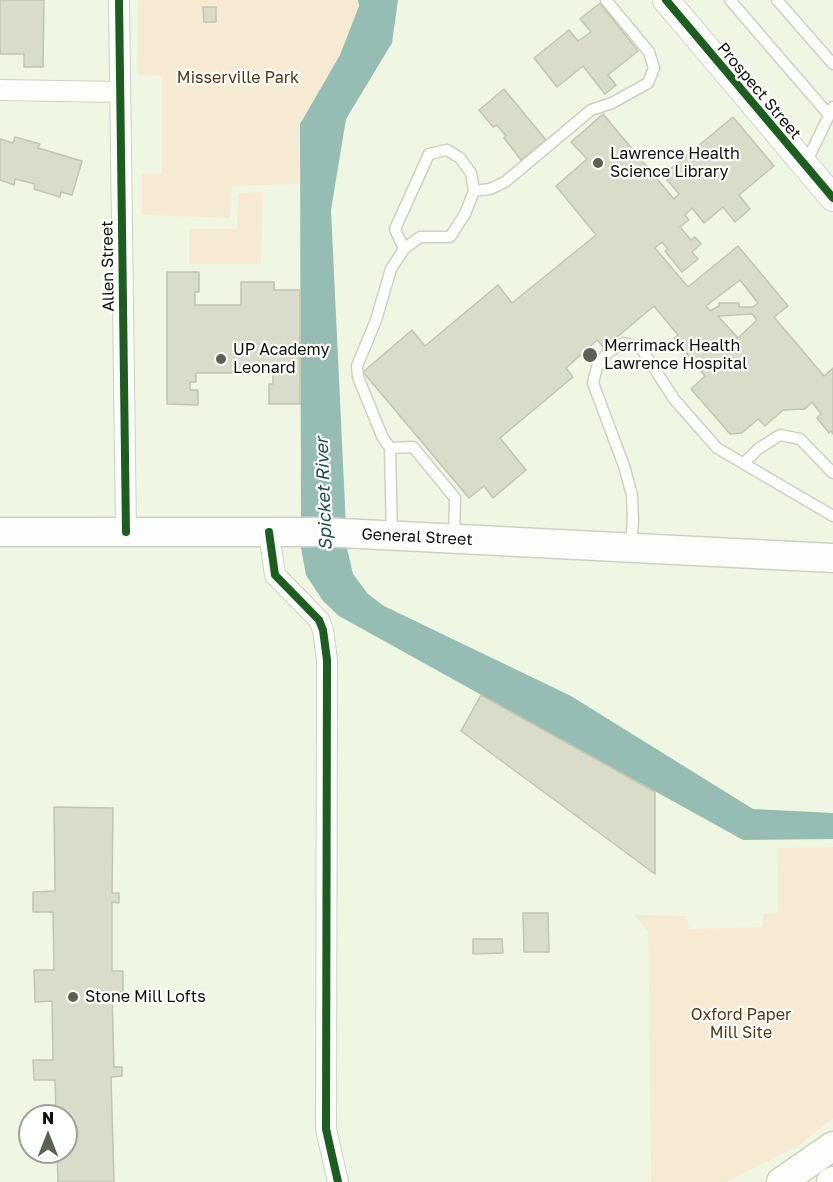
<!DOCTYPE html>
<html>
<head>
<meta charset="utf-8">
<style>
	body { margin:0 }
	#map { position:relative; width:833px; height:1182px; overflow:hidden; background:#eff7e3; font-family:"Golos Text",sans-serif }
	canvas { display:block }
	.north { position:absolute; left:18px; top:1104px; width:60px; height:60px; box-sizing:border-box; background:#fff; border:2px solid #9ea09b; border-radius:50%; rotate:0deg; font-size:16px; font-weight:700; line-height:24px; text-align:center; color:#0d1206 }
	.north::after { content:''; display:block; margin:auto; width:21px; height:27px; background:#5c6253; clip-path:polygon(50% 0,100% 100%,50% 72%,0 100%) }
</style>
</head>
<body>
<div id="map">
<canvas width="833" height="1182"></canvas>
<div class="north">N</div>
</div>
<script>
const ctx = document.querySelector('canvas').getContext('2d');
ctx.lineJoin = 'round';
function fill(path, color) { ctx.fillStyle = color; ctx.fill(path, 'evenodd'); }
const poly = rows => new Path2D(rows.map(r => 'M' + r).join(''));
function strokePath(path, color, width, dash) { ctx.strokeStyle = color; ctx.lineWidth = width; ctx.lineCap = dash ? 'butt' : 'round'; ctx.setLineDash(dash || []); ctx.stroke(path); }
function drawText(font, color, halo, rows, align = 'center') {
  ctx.font = font + ' "Golos Text",sans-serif'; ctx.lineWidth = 4.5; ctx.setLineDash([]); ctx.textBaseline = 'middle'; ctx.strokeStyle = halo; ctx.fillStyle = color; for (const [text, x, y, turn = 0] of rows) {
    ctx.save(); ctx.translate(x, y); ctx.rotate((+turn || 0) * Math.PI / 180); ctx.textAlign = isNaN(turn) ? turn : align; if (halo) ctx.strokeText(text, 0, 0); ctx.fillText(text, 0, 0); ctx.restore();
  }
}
fill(poly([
	[138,0,358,0,359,6,340,55,300,124,300,184,232,186,230,218,142,215,142,174,162,174,162,76,137,74],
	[263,192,261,264,189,264,189,229,237,229,238,193],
	[833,847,833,1118,797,1147,725,1182,651,1182,648,931,634,915,687,916,689,929,762,927,764,914,778,912,777,848]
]), '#f7ead3');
fill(poly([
	[358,0,398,0,392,43,346,119,331,210,347,548,353,574,368,594,384,606,571,696,753,809,833,813,833,839,743,840,339,616,323,601,306,575,301,548,300,124,340,55,359,6]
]), '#95bdb3');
const building = poly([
	[0,0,44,0,43,67,24,67,24,54,0,54,0,0],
	[600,3,638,51,608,75,616,85,605,94,583,66,557,87,534,58,569,30,578,41,591,32,580,19,600,3],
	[203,7,216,7,216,22,204,22,203,7],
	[504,89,546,140,521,160,504,138,506,136,497,125,493,127,479,110,504,89],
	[603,114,674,199,679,194,663,175,733,117,774,166,739,195,750,209,735,222,723,207,704,223,692,208,685,215,689,220,680,227,691,240,695,237,701,244,692,252,698,259,682,272,665,251,668,249,662,242,655,248,688,287,738,246,788,306,774,317,824,376,833,368,833,434,831,431,829,433,817,418,821,414,812,402,805,409,783,410,765,426,758,419,742,433,730,434,691,389,705,376,674,338,678,335,654,306,604,348,597,340,566,368,573,377,500,438,526,470,493,498,484,486,469,498,363,372,412,330,425,346,498,285,512,303,596,235,556,186,587,159,571,142,603,114],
	[740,280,758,303,753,307,739,307,739,303,719,303,719,306,710,311,706,306,740,280],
	[752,314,757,320,738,338,718,316,752,314],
	[15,137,40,144,38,148,82,161,72,195,61,192,60,197,34,189,35,184,15,179,14,185,0,180,0,139,13,143,15,137],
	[167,272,199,272,199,292,195,292,195,305,241,305,241,282,274,282,274,290,300,290,300,404,269,404,269,384,273,384,273,373,196,373,196,382,190,382,190,390,198,390,198,405,167,404,167,272],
	[481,695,655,792,655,874,461,731,481,695],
	[54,807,113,808,112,893,119,893,119,903,112,902,112,971,123,971,123,992,112,992,114,1067,122,1067,122,1076,111,1077,114,1182,58,1182,57,1152,66,1152,66,1116,56,1116,55,1080,34,1080,33,1060,53,1060,52,1001,35,1002,34,970,54,970,53,912,33,912,33,892,55,891,54,807],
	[523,913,548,913,549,952,524,952,523,913],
	[473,939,502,939,503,953,473,954,473,939]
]);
fill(building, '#dadcca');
strokePath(building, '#c2c4b4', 1.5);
const service = poly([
	[730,0,829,115],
	[777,0,833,64],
	[806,163,833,107],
	[474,191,490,189,505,182,591,110,612,103,648,83,654,68,649,52,606,0],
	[390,448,382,436,358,377,357,366,376,320,391,269,404,249,420,237,450,237,465,214,474,191,471,173,460,158,447,150,429,154,395,229,404,249],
	[744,463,758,449,780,435,800,439,833,473],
	[392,535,390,448,413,447,455,498,454,537],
	[631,546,633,520,632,495,624,466,593,383,597,367,607,353,624,343,641,348,674,399,717,448,833,516]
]);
const minor = poly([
	[119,0,126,532],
	[0,90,118,92],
	[269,532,275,575,319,620,323,630,327,660,326,1129,338,1182]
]);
const tertiary = poly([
	[666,0,833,198]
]);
const secondary = poly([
	[0,532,322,532,833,558],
	[781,1182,833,1146],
	[831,1182,833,1181]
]);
strokePath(service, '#ccd2c3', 13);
strokePath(minor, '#ccd2c3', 22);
strokePath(tertiary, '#ccd2c3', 28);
strokePath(secondary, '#ccd2c3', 31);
strokePath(service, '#fdfefb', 10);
strokePath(minor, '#fdfefb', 20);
strokePath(tertiary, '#fdfefb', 26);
strokePath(secondary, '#fdfefb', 28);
strokePath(poly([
	[119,0,126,532],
	[666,0,833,198],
	[269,532,275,575,319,620,323,630,327,660,326,1129,338,1182]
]), '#1b5e20', 8);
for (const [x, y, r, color] of [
	[598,163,6,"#5c6253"],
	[590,355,8,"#5c6253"],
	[221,359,6,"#5c6253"],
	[73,997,6,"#5c6253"]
]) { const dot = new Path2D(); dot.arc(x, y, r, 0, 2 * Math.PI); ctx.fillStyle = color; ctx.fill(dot); strokePath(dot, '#fff', 2); }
drawText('16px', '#57340f', '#fff', [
	["Misserville Park",238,78],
	["Oxford Paper",741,1015],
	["Mill Site",741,1033]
]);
drawText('16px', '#0d1206', '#fff', [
	["Prospect Street",759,91,50],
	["Allen Street",108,266,-91],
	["General Street",417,537,3]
]);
drawText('16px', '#0d1206', '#fff', [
	["Lawrence Health",610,154],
	["Science Library",610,172],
	["Merrimack Health",604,346],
	["Lawrence Hospital",604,364],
	["UP Academy",233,350],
	["Leonard",233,368],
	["Stone Mill Lofts",85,997]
], 'left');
drawText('italic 18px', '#1f504b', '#fff', [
	["Spicket River",324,494,-92]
]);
</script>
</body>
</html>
